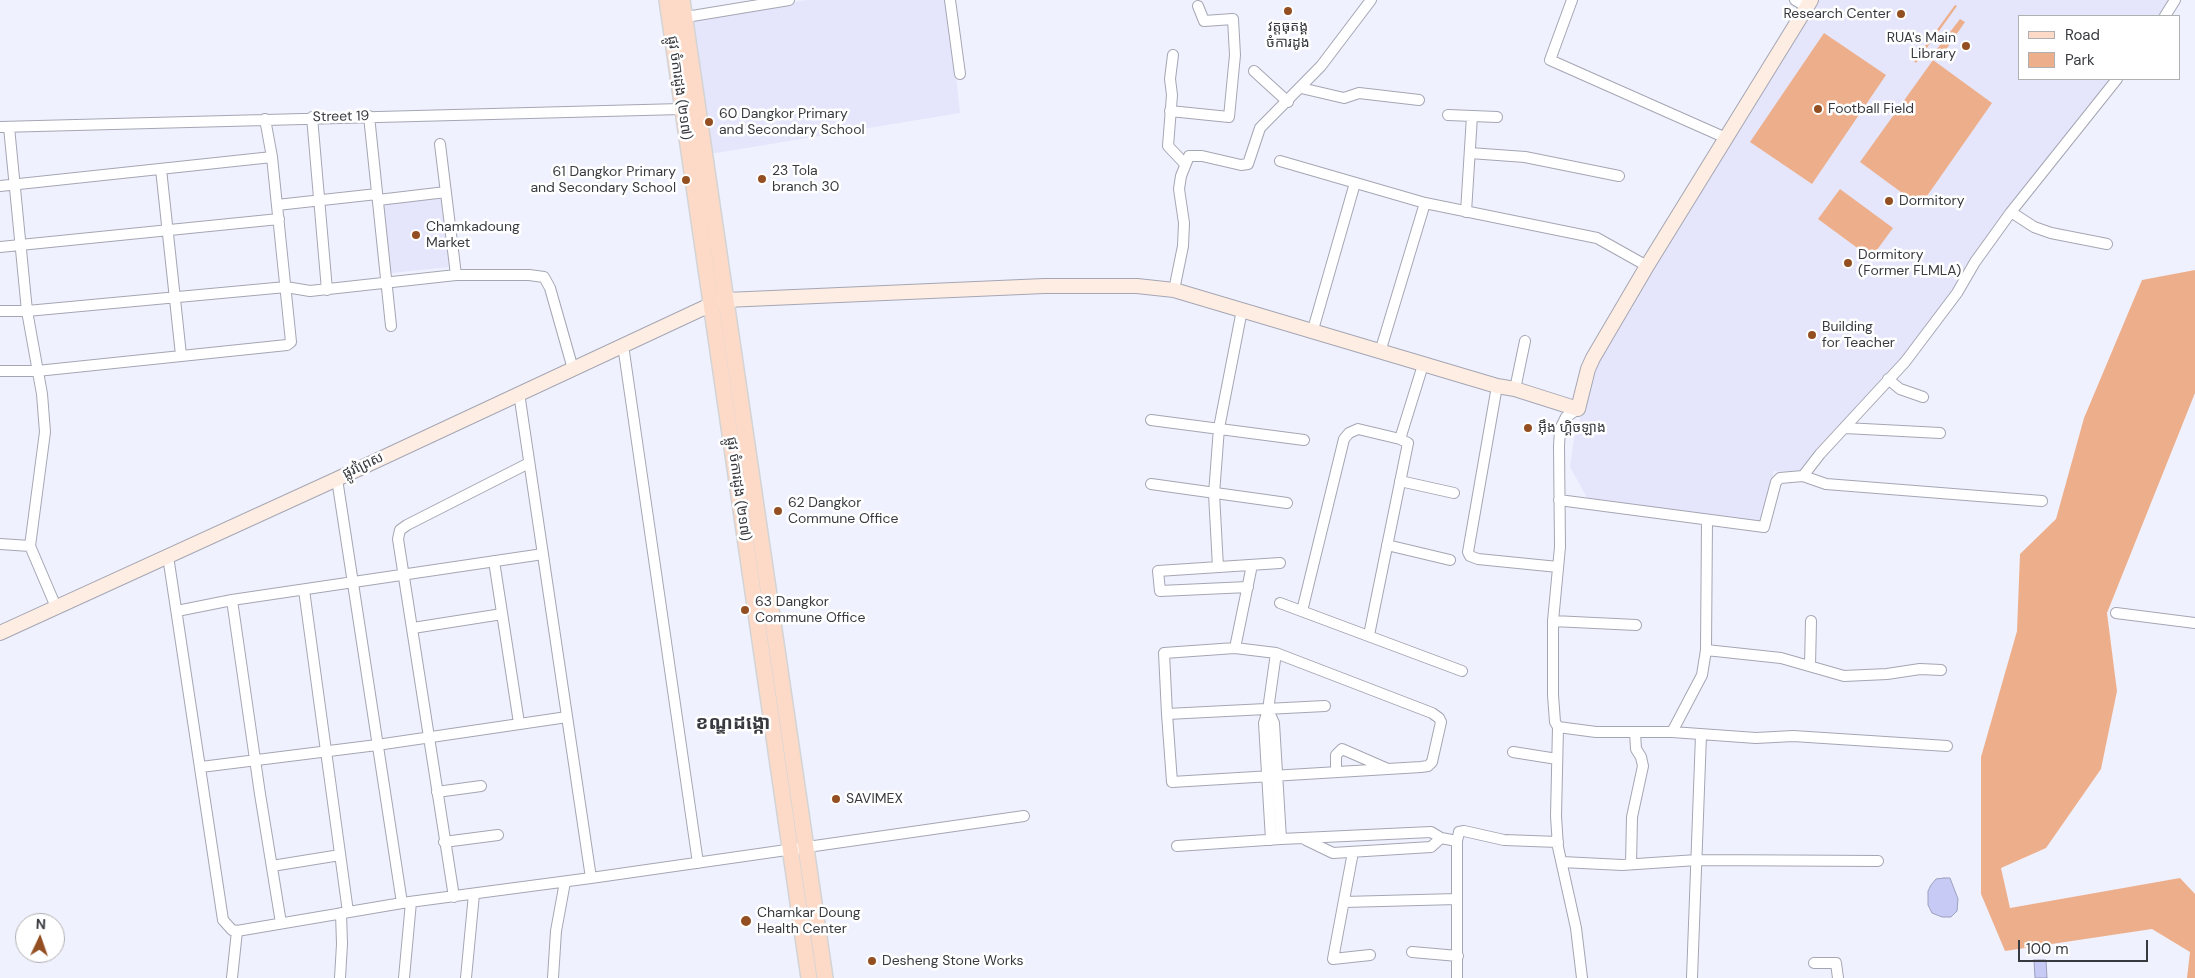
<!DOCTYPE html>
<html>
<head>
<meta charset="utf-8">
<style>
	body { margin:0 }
	#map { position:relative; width:2195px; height:978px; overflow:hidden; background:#f0f1ff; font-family:"DM Sans",sans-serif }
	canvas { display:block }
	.legend { position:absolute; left:2018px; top:15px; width:162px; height:65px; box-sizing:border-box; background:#fff; border:1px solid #b0b0b2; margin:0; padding:6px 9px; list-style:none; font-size:15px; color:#393a3f }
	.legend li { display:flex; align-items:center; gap:10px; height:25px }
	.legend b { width:25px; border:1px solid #b0b0b2 }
	.north { position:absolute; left:15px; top:913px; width:50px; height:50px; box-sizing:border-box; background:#fff; border:1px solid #b0b0b2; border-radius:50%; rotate:3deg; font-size:14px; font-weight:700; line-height:20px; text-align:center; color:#393a3f }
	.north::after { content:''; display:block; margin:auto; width:18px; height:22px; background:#934f21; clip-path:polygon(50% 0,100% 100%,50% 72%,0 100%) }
	.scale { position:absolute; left:2018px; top:940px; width:130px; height:22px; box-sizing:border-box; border:2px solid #393a3f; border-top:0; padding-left:6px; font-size:15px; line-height:18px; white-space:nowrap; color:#393a3f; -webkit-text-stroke:4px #fff; paint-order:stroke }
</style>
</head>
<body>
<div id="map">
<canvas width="2195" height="978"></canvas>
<ul class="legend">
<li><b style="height:6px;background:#fcdac7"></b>Road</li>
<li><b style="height:14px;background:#edaf8b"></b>Park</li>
</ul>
<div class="north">N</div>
<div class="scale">100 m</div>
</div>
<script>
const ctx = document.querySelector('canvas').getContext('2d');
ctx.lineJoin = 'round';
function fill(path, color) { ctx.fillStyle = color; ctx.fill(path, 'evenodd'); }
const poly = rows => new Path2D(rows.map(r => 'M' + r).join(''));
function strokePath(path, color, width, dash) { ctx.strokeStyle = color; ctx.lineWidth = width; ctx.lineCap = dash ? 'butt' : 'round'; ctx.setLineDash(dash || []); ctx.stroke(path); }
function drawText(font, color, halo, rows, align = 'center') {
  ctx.font = font + ' "DM Sans","Noto Sans Khmer",sans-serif'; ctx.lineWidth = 5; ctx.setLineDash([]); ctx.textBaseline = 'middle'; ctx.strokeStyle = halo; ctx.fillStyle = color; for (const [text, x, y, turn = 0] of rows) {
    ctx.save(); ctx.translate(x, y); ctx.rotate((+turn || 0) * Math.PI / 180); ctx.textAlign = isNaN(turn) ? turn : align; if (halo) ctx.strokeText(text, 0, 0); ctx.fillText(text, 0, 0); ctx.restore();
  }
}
fill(poly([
	[807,0,948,0,960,113,710,154,692,18],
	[1818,0,2171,0,2160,16,2019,16,2019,79,2114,79,1992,228,1969,268,1903,359,1882,378,1800,473,1774,471,1761,526,1590,503,1570,467,1574,438,1579,423,1592,369],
	[441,196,449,267,391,273,383,203]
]), '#e5e6fb');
fill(poly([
	[1955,5,1957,6,1916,63,1914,61],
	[1960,19,1965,22,1943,54,1937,49],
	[1824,33,1886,75,1812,184,1750,142],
	[1933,60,1992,103,1920,206,1860,162],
	[1840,189,1893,228,1871,258,1818,219],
	[2195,270,2195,393,2107,613,2117,691,2101,769,2046,848,2001,868,2010,908,2180,878,2195,894,2195,978,2187,978,2190,952,2152,929,2005,951,1981,894,1981,757,2017,631,2020,554,2056,519,2084,418,2142,280]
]), '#edaf8b');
const water = poly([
	[1944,878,1950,878,1958,899,1957,911,1951,917,1942,917,1932,913,1928,905,1928,891,1931,885,1936,879,1944,878],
	[2034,960,2046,960,2047,978,2035,978,2034,960]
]);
fill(water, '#c7caf4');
strokePath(water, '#9c9fbe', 1);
const street = poly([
	[950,0,960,74],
	[1572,0,1550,60,1726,138],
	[1795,0,1807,7],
	[2165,16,2175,0],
	[680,18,789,0],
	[1173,55,1170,79,1172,95,1168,146,1185,164],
	[1254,71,1288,102],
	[1301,88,1344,98,1359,93,1419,100],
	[1170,111,1229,117,1235,55,1233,19,1204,21,1198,6],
	[1448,115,1497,117],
	[369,116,391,326],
	[312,117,327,290],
	[0,127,681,109],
	[9,127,27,311,42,394,45,432,30,546],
	[440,144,456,275],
	[1470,153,1525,157,1619,176],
	[1280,161,1425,203,1597,238,1647,266],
	[161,169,181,355],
	[0,186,272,157],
	[378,200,446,192],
	[277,205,377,194],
	[1466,212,1472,116],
	[2011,212,2034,227,2051,233,2107,244],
	[0,247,279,219],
	[1174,290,1183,246,1184,223,1179,189,1181,176,1189,156,1202,156,1241,165,1248,164,1260,128,1321,66,1371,0],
	[0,311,27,311,286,287,310,291,456,275,529,275,544,277,550,288,573,369],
	[1312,333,1355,183],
	[623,345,698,863],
	[1380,352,1425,203],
	[0,371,37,371,287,345,291,342,272,157,265,119],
	[1888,379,1900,389,1923,397],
	[1497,386,1468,552,1470,556,1478,559,1558,567],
	[1515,389,1525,341],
	[519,393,591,878],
	[1578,409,1566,417,1560,429,1559,446,1560,547,1553,621,1553,695,1555,722,1558,727,1556,816,1558,847,1576,928,1582,978],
	[1151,420,1304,440],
	[1845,428,1940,433],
	[1803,476,1826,484,2042,501],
	[337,479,402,903],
	[1400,481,1454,493],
	[1151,484,1287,503],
	[1559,500,1764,527,1776,482,1780,478,1803,476,1820,454,1905,362,1957,293,1975,262,2011,212,2117,79],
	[0,544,30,546,56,607],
	[1387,545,1450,560],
	[168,556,223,920,232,930,237,931,402,903,591,878,1024,816],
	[494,561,519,723],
	[1218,567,1214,494,1219,428,1242,310],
	[1248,587,1160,591,1158,571,1280,563],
	[304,590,348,912],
	[232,600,260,794,281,923],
	[1280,603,1462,671],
	[177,611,232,600,543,554],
	[1302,611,1344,439,1349,433,1358,429,1400,439],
	[2116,613,2195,623],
	[1553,621,1636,625],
	[413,628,502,614],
	[1369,635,1408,443,1400,439,1423,365],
	[1235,648,1252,565],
	[1706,650,1781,658,1844,676,1887,674,1920,669,1941,670],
	[1810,666,1811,621],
	[1268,710,1274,723,1281,839],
	[1167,714,1172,782,1421,767,1428,766,1432,762,1441,722,1439,718,1432,713,1276,653,1235,648,1164,653,1167,714,1325,706],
	[1558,727,1596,732,1672,732,1756,738,1793,736,1947,746],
	[1672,732,1702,675,1706,650,1707,520],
	[1513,752,1557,759],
	[201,767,377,745,567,717],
	[1336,772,1336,755,1342,749,1388,769],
	[437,792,481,786],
	[1271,840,1264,723,1268,710,1276,653],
	[1306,840,1333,853,1431,847,1441,838],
	[444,842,498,835],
	[1177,846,1281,839,1431,832,1441,838,1457,841],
	[1353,852,1333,959,1370,955],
	[1562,862,1622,865,1697,860,1878,861],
	[1631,864,1632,817,1643,766,1641,757,1636,749,1635,732],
	[272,866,340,855],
	[454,897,398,539,400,530,407,525,529,463],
	[1344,902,1457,899],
	[1412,952,1458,956],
	[1814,963,1836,963,1838,978],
	[232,978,237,931],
	[340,978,342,944,341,913],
	[404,978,411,902],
	[466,978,474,894],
	[553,978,556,931,565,882],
	[1457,978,1457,841,1459,832,1464,831,1504,840,1558,842],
	[1692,978,1701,735]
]);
const secondary = poly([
	[0,633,337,479,710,305,726,300,1044,286,1137,286,1174,290,1497,386,1515,389,1578,409,1588,369,1593,358,1647,266,1811,0]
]);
const primary = poly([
	[667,0,809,978],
	[682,0,825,978]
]);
strokePath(street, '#a5a6b3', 12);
strokePath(secondary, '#a5a6b3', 16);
strokePath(primary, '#d3d4d5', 18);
strokePath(street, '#fff', 10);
strokePath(secondary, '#feede3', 14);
strokePath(primary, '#fcdac7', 15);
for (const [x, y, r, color] of [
	[1288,11,5,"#934f21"],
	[1901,14,5,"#934f21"],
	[1966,46,5,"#934f21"],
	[1818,109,5,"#934f21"],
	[709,122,5,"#934f21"],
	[762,179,5,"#934f21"],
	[686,180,5,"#934f21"],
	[1889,201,5,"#934f21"],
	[416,235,5,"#934f21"],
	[1848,263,5,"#934f21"],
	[1812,335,5,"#934f21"],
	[1528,428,5,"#934f21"],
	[778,511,5,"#934f21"],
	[745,610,5,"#934f21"],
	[836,799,5,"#934f21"],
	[746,921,6,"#934f21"],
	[872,961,5,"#934f21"]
]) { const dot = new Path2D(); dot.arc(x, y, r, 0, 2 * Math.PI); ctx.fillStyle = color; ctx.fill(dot); strokePath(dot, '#fff', 2); }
drawText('14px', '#393a3f', '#fff', [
	["Research Center",1891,14,"right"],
	["វត្តធុតង្គ",1288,27,"center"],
	["ចំការដូង",1288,43,"center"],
	["RUA's Main",1956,38,"right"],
	["Library",1956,54,"right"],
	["Football Field",1828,109],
	["60 Dangkor Primary",719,114],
	["and Secondary School",719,130],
	["23 Tola",772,171],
	["branch 30",772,187],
	["61 Dangkor Primary",676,172,"right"],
	["and Secondary School",676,188,"right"],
	["Dormitory",1899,201],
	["Chamkadoung",426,227],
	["Market",426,243],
	["Dormitory",1858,255],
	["(Former FLMLA)",1858,271],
	["Building",1822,327],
	["for Teacher",1822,343],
	["អ៊ឹង ហ្គិចឡាង",1538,428],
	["62 Dangkor",788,503],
	["Commune Office",788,519],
	["63 Dangkor",755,602],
	["Commune Office",755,618],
	["SAVIMEX",846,799],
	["Chamkar Doung",757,913],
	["Health Center",757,929],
	["Desheng Stone Works",882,961]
], 'left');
drawText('14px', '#393a3f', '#fff', [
	["ផ្លូវ ចំការដូង (២១៧)",679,88,82],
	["Street 19",341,117,-1],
	["ផ្លូវព្រៃស",363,466,-25],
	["ផ្លូវ ចំការដូង (២១៧)",738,489,82]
]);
drawText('bold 19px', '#393a3f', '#fff', [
	["ខណ្ឌដង្កោ",733,724]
]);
</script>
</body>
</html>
